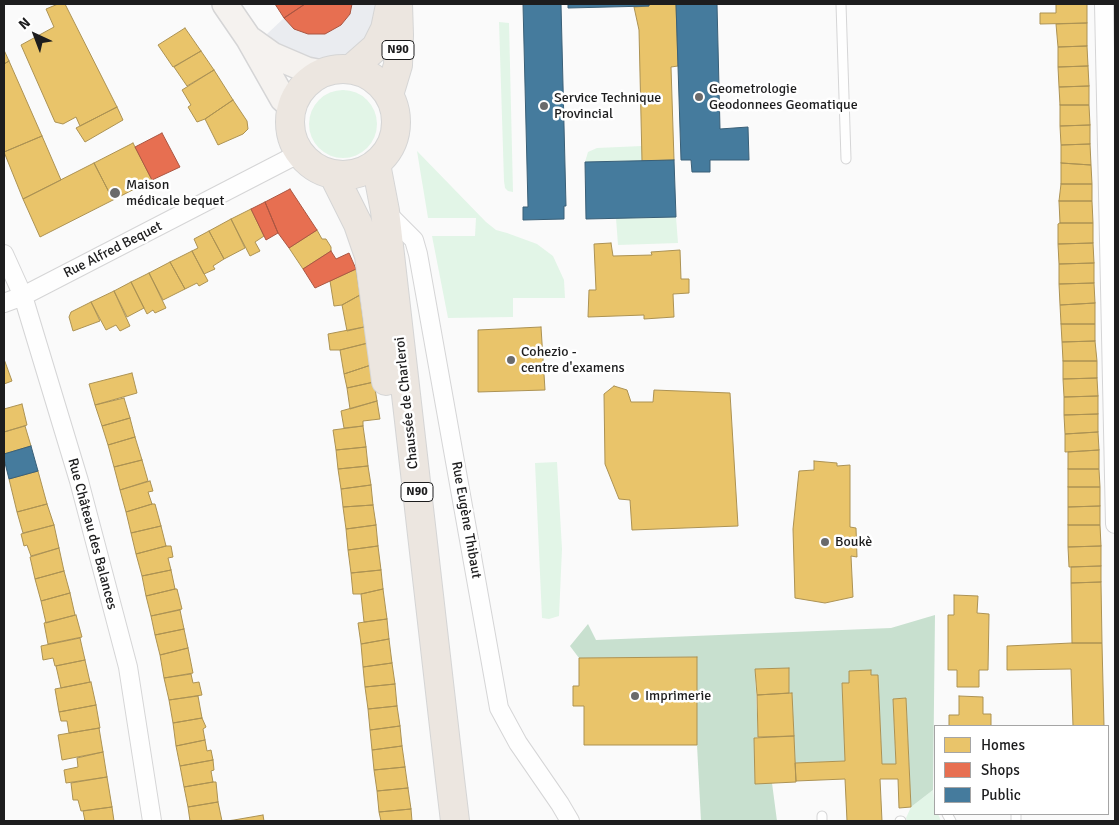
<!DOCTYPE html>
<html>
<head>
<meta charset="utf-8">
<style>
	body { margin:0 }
	#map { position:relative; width:1119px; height:825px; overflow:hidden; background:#fafafa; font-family:Signika,sans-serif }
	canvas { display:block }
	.frame { position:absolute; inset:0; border:5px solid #1d1d1e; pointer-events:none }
	.legend { position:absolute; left:934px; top:725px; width:175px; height:90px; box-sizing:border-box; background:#fff; border:1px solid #a5a5a5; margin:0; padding:6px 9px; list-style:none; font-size:15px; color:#1d1d1e }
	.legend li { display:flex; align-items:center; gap:10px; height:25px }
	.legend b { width:25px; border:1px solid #a5a5a5 }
	.north { position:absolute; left:10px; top:10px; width:50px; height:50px; -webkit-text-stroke:4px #fff; paint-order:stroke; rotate:317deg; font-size:14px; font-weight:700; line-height:20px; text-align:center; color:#1d1d1e }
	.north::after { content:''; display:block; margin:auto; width:18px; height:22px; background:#1d1d1e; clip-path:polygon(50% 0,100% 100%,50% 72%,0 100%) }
</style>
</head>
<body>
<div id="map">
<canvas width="1119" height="825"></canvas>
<div class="frame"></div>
<ul class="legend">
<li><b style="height:14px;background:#e9c46a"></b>Homes</li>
<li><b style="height:14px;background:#e76f51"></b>Shops</li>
<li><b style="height:14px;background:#457b9d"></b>Public</li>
</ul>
<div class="north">N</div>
</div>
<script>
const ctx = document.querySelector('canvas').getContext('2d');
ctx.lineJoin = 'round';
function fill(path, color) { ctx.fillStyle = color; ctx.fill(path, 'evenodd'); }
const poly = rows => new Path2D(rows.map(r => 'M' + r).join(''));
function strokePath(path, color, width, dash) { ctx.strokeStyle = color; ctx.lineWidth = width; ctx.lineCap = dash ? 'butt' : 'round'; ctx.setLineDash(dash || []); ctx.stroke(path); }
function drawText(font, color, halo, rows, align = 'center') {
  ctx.font = font + ' Signika,sans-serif'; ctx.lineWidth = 5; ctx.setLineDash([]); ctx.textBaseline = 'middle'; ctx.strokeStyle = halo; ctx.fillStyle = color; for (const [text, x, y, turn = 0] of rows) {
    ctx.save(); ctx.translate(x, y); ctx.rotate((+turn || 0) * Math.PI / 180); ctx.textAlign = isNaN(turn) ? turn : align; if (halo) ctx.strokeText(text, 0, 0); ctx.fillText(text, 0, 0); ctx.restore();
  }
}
fill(poly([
	[305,4,385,4,379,27,348,56,333,60,305,60,284,51,267,34,284,18]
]), '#eaecf0');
fill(poly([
	[499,22,509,23,513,192,508,191,505,188,504,181],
	'309 124a34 34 0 1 1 68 0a34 34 0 1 1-68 0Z',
	[642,146,642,161,585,162,588,152,597,148],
	[417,151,486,222,496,230,507,233,537,244,553,256,564,280,565,298,513,298,513,317,448,318,432,236,475,236,476,218,428,218],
	[676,217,678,243,618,245,616,218],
	[557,462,562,549,559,616,549,619,542,618,535,463],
	[933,790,935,814,938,814,941,821,907,821,906,818,911,807]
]), '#e2f5e7');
fill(poly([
	[935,615,933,790,911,807,906,698,893,699,896,764,882,764,878,675,871,675,871,671,849,671,849,683,842,684,845,761,795,763,792,694,789,693,789,668,755,669,758,737,754,738,755,783,772,783,777,821,701,821,697,745,696,657,579,658,570,646,588,624,596,640,891,628]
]), '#c8e0cf');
const homes = poly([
	[58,4,65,4,117,107,80,126,76,117,63,124,55,122,21,45,54,27,46,9,58,4],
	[649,4,676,4,678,66,671,67,674,160,642,161,639,30,634,7,649,6,649,4],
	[1056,4,1087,4,1087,23,1040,24,1040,13,1056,13,1056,4],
	[1087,23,1087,46,1058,47,1056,24,1087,23],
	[185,28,201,51,173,67,158,45,185,28],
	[1087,46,1088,66,1058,67,1058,47,1087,46],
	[4,50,9,61,4,64,4,50],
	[201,51,214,70,187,86,174,67,201,51],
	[9,61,42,136,4,152,4,64,9,61],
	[1088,66,1089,86,1059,87,1058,67,1088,66],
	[214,70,233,100,205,119,197,122,188,107,191,105,182,90,214,70],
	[1089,86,1089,105,1060,105,1059,87,1089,86],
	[233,100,247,121,248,129,243,134,218,145,205,119,233,100],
	[1060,105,1089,105,1090,125,1060,126,1060,105],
	[117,107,123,120,85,142,76,128,117,107],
	[1090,125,1090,144,1061,145,1060,126,1090,125],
	[42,136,61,180,23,199,4,152,42,136],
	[133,143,152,180,113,200,94,163,133,143],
	[1090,144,1091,165,1061,163,1061,145,1090,144],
	[94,163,113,200,40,237,23,199,94,163],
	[1061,163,1091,165,1092,184,1061,184,1061,163],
	[1061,184,1092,184,1092,201,1059,201,1061,184],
	[1059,201,1092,201,1093,223,1060,223,1059,201],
	[251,209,264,236,255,242,260,251,250,256,231,219,251,209],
	[231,219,245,248,224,259,209,231,231,219],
	[1060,223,1093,223,1093,243,1058,244,1058,224,1060,223],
	[317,230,322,239,326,239,331,247,331,251,303,269,289,248,317,230],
	[209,231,224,259,213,266,215,269,204,274,192,251,198,248,194,239,209,231],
	[611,243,613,256,652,255,651,252,680,250,681,279,689,279,689,293,673,294,674,317,644,319,644,315,588,317,589,290,596,290,594,244,611,243],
	[1093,243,1094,263,1059,264,1058,244,1093,243],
	[192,251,208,281,199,286,197,283,185,289,170,262,192,251],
	[170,262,185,289,163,300,149,273,170,262],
	[1094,263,1094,283,1059,284,1059,264,1094,263],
	[356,269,360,295,342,305,334,306,330,281,356,269],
	[149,273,166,308,155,313,153,310,147,314,131,282,149,273],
	[131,282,144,308,127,317,114,291,131,282],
	[1094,283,1095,303,1060,305,1059,284,1094,283],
	[114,291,130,326,120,331,116,325,106,330,91,302,114,291],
	[360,295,364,327,347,331,342,305,360,295],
	[91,302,100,321,73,331,69,317,71,312,91,302],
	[1095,303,1095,324,1061,324,1060,305,1095,303],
	[1061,324,1095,324,1095,341,1062,342,1061,324],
	[364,327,366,328,368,343,340,350,330,350,328,334,364,327],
	[541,327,545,390,478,392,478,330,541,327],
	[1095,341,1097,361,1063,361,1062,342,1095,341],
	[368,343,371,365,344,374,340,350,368,343],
	[4,359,12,381,4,384,4,359],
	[1063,361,1097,361,1097,378,1063,379,1063,361],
	[371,365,374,382,347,388,344,374,371,365],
	[132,373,137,393,95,405,89,384,132,373],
	[1097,378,1098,396,1064,397,1063,379,1097,378],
	[374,382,377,401,350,409,347,388,374,382],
	[614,386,627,390,631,402,653,402,654,390,730,393,738,526,632,530,630,500,619,499,605,464,604,394,614,386],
	[1098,396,1098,414,1064,415,1064,397,1098,396],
	[124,398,130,418,102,426,95,405,124,398],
	[377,401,380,419,363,421,363,426,344,428,341,411,377,401],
	[22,404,27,425,4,432,4,409,22,404],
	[1098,414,1098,432,1065,434,1064,415,1098,414],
	[130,418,135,437,108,445,102,426,130,418],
	[25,426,31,446,4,454,4,432,25,426],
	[363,426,366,447,336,450,333,430,363,426],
	[1098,432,1099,450,1065,452,1065,434,1098,432],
	[135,437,142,460,114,467,108,445,135,437],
	[366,447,368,466,338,469,336,450,366,447],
	[1099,450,1099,469,1068,469,1068,452,1099,450],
	[142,460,148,481,120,490,114,467,142,460],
	[814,461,837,463,837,466,850,465,850,527,856,528,857,557,851,556,853,597,825,603,795,598,793,529,799,471,814,470,814,461],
	[368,466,371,485,341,489,338,469,368,466],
	[1068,469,1099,469,1100,487,1068,487,1068,469],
	[38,471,47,504,17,512,9,479,38,471],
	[150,481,153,491,148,492,152,504,126,512,120,490,150,481],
	[371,485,373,505,343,507,341,489,371,485],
	[1068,487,1100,487,1100,506,1068,507,1068,487],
	[47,504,54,525,23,533,17,512,47,504],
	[152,504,155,504,161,526,131,533,126,512,152,504],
	[373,505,376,525,346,529,343,507,373,505],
	[1100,506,1100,525,1068,525,1068,507,1100,506],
	[54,525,59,548,31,556,27,545,24,546,21,534,54,525],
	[376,525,378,546,348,550,346,529,376,525],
	[1068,525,1100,525,1101,546,1068,547,1068,525],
	[161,526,166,546,136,554,131,533,161,526],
	[166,546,171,546,173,557,168,558,171,570,142,576,136,554,166,546],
	[378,546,381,570,351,573,348,550,378,546],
	[1101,546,1101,566,1069,567,1068,547,1101,546],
	[59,548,64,571,35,579,30,557,59,548],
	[1101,566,1101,582,1071,583,1071,567,1101,566],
	[171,570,175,589,146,596,142,576,171,570],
	[381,570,383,589,361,594,353,594,351,573,381,570],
	[64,571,70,593,41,601,35,579,64,571],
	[1101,582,1102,643,1072,643,1071,583,1101,582],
	[175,589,177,589,182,609,151,616,146,596,175,589],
	[383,589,387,619,364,622,361,594,383,589],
	[70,593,75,615,46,623,41,601,70,593],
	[954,595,978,596,977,613,989,614,988,670,979,670,979,687,957,687,957,670,948,670,948,615,954,615,954,595],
	[180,610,184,629,155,635,151,616,180,610],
	[76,615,82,637,48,644,44,623,76,615],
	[387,619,389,639,361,644,358,623,387,619],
	[184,629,188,648,160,655,155,635,184,629],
	[80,638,85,660,55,666,53,658,43,660,41,646,80,638],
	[389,639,392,663,363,667,361,644,389,639],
	[1072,643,1102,643,1104,726,1073,726,1071,669,1007,670,1007,646,1072,643],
	[188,648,193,673,164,678,160,655,188,648],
	[697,657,697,745,584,745,584,706,573,706,573,686,579,686,579,658,697,657],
	[85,660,90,682,61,688,56,666,85,660],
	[392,663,395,684,365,687,363,667,392,663],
	[789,668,789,693,757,695,755,669,789,668],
	[871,670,871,675,878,675,882,764,896,764,893,699,906,698,911,807,899,808,898,779,880,779,882,821,847,821,845,779,796,781,795,763,845,761,842,683,849,683,849,671,871,670],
	[191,674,193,683,199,682,202,695,169,700,164,678,191,674],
	[91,682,96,705,59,712,55,689,91,682],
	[395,684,397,706,368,709,365,687,395,684],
	[792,693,794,736,758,737,757,695,792,693],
	[198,696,202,718,173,723,169,700,198,696],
	[959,696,983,697,983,714,991,714,991,726,949,726,949,715,959,715,959,696],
	[96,705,100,728,69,733,67,721,61,721,59,712,96,705],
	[397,706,400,726,370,730,368,709,397,706],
	[202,718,206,727,203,729,205,740,176,746,173,723,202,718],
	[400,726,402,746,372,750,370,730,400,726],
	[99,728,103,752,62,760,58,735,99,728],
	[794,736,796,782,755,784,754,738,794,736],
	[205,740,207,751,211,750,213,760,180,766,176,746,205,740],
	[402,746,405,767,374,770,372,750,402,746],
	[103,752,107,777,66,783,64,770,78,767,77,758,103,752],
	[213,760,214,770,211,771,213,782,184,787,180,766,213,760],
	[405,767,408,788,377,791,374,770,405,767],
	[107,777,112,807,81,811,78,800,73,800,71,783,107,777],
	[213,782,216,782,218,802,188,807,184,787,213,782],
	[408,788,411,809,379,812,377,791,408,788],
	[218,802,222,821,190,821,188,807,218,802],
	[112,807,114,821,85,821,83,811,112,807],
	[411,809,412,821,381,821,379,812,411,809],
	[263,815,264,821,226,821,234,820,263,815]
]);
fill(homes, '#e9c46a');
strokePath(homes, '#ac9253', 1);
const shops = poly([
	[275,4,305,4,284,18,275,4],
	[305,4,352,4,350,14,341,25,325,34,308,34,294,29,284,18,305,4],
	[162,133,180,167,152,180,135,147,162,133],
	[290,189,317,230,289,248,278,233,265,202,290,189],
	[265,202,278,233,266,240,251,209,265,202],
	[331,251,336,259,349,253,356,269,315,288,303,269,331,251]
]);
fill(shops, '#e76f51');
strokePath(shops, '#aa5642', 1);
const public = poly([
	[523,4,561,4,566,206,564,206,564,219,523,220,523,207,528,207,523,4],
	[568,4,649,4,649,6,568,8,568,4],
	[676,4,717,4,720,129,748,127,749,160,710,160,710,172,692,172,691,160,681,160,676,4],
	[674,160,676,217,586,219,585,162,674,160],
	[31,446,38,471,9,479,4,459,4,454,31,446]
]);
fill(public, '#457b9d');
strokePath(public, '#395f77', 1);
const lane = poly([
	[841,4,846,159],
	[947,814,951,821],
	[1016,814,1016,821],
	[822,816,822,821],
	[900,821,901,821]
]);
const street = poly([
	[1104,4,1115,524],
	[385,211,414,240,418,254,499,708,518,743,560,804,570,821],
	[4,254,23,296,79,481,128,667,152,821],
	[4,303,23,296,300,153]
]);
const secondary = poly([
	[225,4,249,39,283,99,292,107],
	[251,40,272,55,307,70,322,73]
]);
const primary = poly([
	[351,69,376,47,385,29,390,5],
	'290 122a53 53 0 1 1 106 0a53 53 0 1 1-106 0Z',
	[389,95,398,65,399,35,398,4],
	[376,164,385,211,450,779,455,821],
	[333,174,358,224,369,256,386,381]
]);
strokePath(lane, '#d5d5d6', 11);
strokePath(street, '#d5d5d6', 20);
strokePath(secondary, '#d5d5d6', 28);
strokePath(primary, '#d5d5d5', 30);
strokePath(lane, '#fefefe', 9);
strokePath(street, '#fefefe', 18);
strokePath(secondary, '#f5f2ef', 25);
strokePath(primary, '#ece6e0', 28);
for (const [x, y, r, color] of [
	[699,97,5,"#6a6a6b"],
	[544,106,5,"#6a6a6b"],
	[115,193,6,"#6a6a6b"],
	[511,360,5,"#6a6a6b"],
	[825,542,5,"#6a6a6b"],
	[635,696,5,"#6a6a6b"]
]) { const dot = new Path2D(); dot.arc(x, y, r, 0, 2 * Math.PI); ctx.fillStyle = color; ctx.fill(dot); strokePath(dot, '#fff', 2); }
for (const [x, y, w] of [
	[398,50,32],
	[417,492,32]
]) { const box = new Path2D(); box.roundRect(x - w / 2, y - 9.5, w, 19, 4); ctx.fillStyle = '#fff'; ctx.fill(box); strokePath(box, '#1d1d1e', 1); }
drawText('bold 12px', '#1d1d1e', null, [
	["N90",398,50],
	["N90",417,492]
]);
drawText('14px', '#1d1d1e', '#fff', [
	["Geometrologie",709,89],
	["Geodonnees Geomatique",709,105],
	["Service Technique",554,98],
	["Provincial",554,114],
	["Maison",126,185],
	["médicale bequet",126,201],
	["Cohezio -",521,352],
	["centre d'examens",521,368],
	["Boukè",835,542],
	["Imprimerie",645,696]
], 'left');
drawText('14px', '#1d1d1e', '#fff', [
	["Rue Alfred Bequet",113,250,-27],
	["Chaussée de Charleroi",407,403,-96],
	["Rue Eugène Thibaut",466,520,80],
	["Rue Château des Balances",92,534,75]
]);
</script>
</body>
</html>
